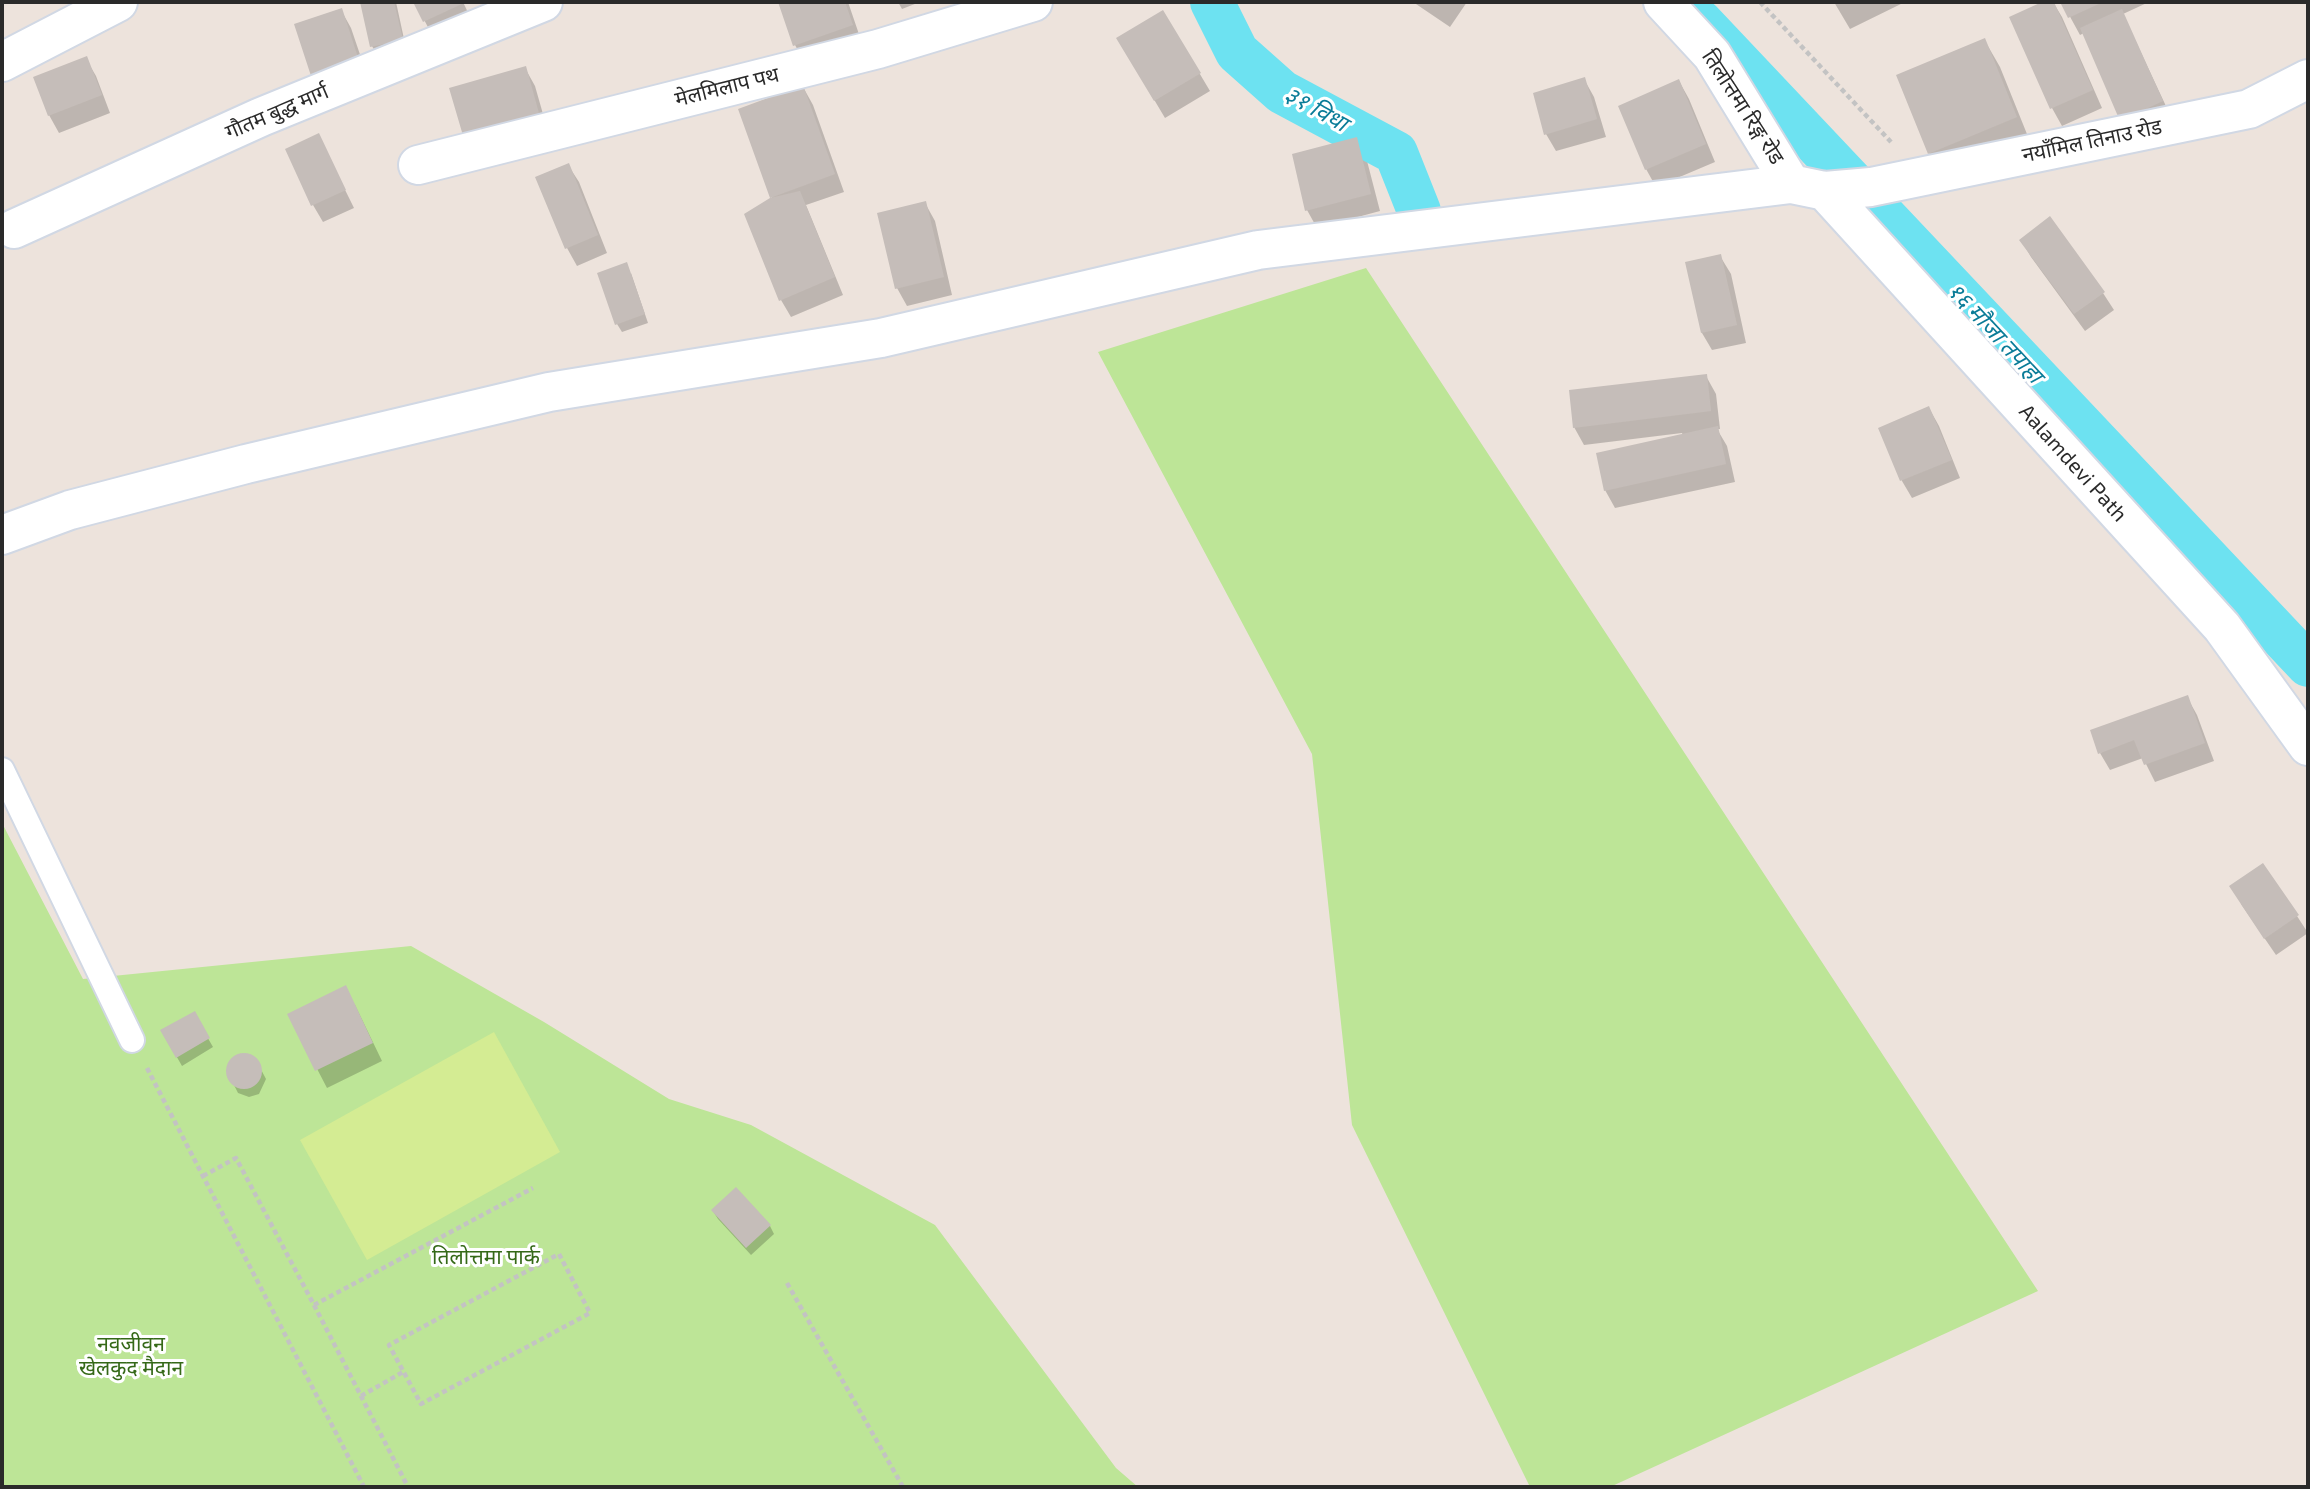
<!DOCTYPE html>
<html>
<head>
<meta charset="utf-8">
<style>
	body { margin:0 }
	#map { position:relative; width:2310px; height:1489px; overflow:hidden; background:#ede3dc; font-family:"Exo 2",sans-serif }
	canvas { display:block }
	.frame { position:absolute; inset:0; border:4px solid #2a2a2a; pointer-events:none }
</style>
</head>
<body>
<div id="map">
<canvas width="2310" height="1489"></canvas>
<div class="frame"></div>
</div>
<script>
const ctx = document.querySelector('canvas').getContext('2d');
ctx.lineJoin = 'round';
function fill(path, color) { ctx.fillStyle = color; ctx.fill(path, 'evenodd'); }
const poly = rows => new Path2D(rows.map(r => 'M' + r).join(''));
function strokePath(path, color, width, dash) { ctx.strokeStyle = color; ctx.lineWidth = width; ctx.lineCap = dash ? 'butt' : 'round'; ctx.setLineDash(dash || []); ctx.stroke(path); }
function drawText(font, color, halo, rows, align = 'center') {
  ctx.font = font + ' "Exo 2","Noto Sans Devanagari",sans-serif'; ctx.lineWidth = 6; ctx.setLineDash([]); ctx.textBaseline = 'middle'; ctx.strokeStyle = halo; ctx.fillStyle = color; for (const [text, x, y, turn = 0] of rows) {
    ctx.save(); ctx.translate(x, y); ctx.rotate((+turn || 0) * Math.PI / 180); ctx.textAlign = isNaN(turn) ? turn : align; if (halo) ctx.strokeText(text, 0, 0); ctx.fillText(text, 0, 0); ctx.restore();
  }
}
fill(poly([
	[1366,268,2038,1291,1610,1487,1530,1487,1352,1125,1312,754,1098,352],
	[2,823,83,979,411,946,544,1022,669,1099,751,1125,935,1225,1116,1468,1138,1487,2,1487]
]), '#bde597');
fill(poly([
	[494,1032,560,1152,367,1260,300,1140]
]), '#d4ec93');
fill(poly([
	[362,2,396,2,406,48,377,55,372,46],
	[415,2,463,2,472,21,434,39],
	[780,2,848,2,862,43,805,63,795,45],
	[898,2,920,2,902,9],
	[1413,2,1467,2,1450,27],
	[1834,2,1905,2,1850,29],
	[2046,2,2053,2,2062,17,2102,108,2062,126,2052,108,2012,18],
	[2062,2,2149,2,2123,14,2172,119,2132,137,2084,33,2080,35],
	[341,10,351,28,369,81,324,96],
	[1163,12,1210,91,1165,118,1118,39],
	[1985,41,2000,67,2031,144,1944,180,1929,153,1898,76],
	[86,59,96,76,110,113,59,133,49,115],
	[525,68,535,86,549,135,476,156],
	[1584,79,1594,97,1606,137,1556,151,1546,134],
	[1679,81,1689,99,1715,162,1656,187,1646,169],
	[803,87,813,105,844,192,806,205,843,295,791,317,781,300,772,198,740,110],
	[318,135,354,208,323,222,313,205],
	[1356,139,1366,157,1380,211,1317,228,1307,210],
	[568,165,579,182,607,253,577,266,567,248],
	[925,203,935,221,952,295,907,306,897,288],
	[2021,240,2103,293,2114,310,2085,331,2031,257],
	[1720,256,1731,274,1746,343,1712,350,1702,333,1687,264],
	[631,273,648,323,622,332,617,324],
	[1706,376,1716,394,1720,429,1717,429,1727,446,1735,482,1615,508,1605,490,1683,436,1682,433,1584,445,1574,427],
	[1929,408,1939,426,1960,478,1912,498,1902,481,1880,429],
	[2187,697,2197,715,2214,761,2155,782,2143,758,2110,770,2100,753],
	[2241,904,2297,916,2308,933,2276,955],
	[355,1005,382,1061,327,1088,289,1015],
	[194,1014,213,1047,182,1066,162,1031],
	[247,1055,256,1060,266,1079,259,1094,249,1097,238,1093,228,1073,227,1068,233,1058],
	[713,1211,770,1226,774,1234,751,1255,718,1219]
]), '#0003');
strokePath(poly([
	[1212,2,1237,52,1282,92,1396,153,1419,211],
	[1700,21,2308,665]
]), '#6de2f1', 44);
fill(poly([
	[360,2,394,2,403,40,370,47],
	[413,2,466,2,423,22],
	[778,2,845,2,853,25,793,46],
	[2042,2,2054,2,2093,90,2050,109,2009,17],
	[2060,2,2103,2,2068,18],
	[342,8,360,64,312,79,294,24],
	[2122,9,2163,101,2120,121,2080,28],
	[1163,10,1201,73,1154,101,1116,38],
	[1985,38,2017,117,1928,154,1896,75],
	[87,56,102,95,48,116,33,77],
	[526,66,540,117,464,139,449,88],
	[1585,77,1597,119,1544,135,1533,93],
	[1679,79,1706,144,1645,170,1618,106],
	[803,85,835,174,770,198,738,109],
	[319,133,346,190,311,206,285,149],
	[1357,137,1371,194,1305,211,1292,154],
	[569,163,598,235,565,249,535,177],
	[800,191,835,277,779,301,744,214,770,198],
	[926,201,944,277,895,289,877,213],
	[2050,216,2105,292,2074,314,2019,240],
	[1721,254,1737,325,1701,333,1685,262],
	[627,262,645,314,615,325,597,273],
	[1707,374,1711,411,1573,428,1569,390],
	[1929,406,1952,460,1900,481,1878,428],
	[1718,426,1726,464,1604,491,1596,453],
	[2188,695,2205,743,2144,765,2134,740,2098,754,2090,730],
	[2263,863,2299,915,2264,939,2229,886],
	[346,985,373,1043,315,1071,287,1014],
	[195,1011,210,1038,176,1058,160,1030],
	'226 1071a18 18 0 1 1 36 0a18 18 0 1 1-36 0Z',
	[736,1187,771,1225,746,1248,711,1210]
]), '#c5bdb9');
const service = poly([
	[2,770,132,1040]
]);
const minor = poly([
	[2,62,118,2],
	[418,165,878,49,1033,2],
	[14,229,261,117,543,2]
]);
const tertiary = poly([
	[1663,2,1712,55,1791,184],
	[1825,191,2222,627,2308,746],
	[2,535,70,510,246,464,549,392,881,338,1258,250,1791,184,1825,191,1871,187,2249,109,2308,79]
]);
strokePath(service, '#d1d8e4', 28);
strokePath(minor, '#d1d8e4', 42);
strokePath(tertiary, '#d1d8e4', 42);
strokePath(poly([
	[1760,2,1891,142],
	[147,1068,364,1487],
	[203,1176,236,1158,314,1305,533,1188],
	[559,1254,590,1313,421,1404,389,1345,559,1254],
	[787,1283,903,1487],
	[314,1305,408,1487],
	[361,1396,403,1372]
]), '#c3c3c3', 4.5, [5, 3.5]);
strokePath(service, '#fff', 24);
strokePath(minor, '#fff', 38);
strokePath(tertiary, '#fff', 38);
drawText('21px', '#2a2a2a', '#fff', [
	["मेलमिलाप पथ",727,87,-14],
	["तिलोत्तमा रिङ्ग रोड",1743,107,57],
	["गौतम बुद्ध मार्ग",277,112,-23],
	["नयाँमिल तिनाउ रोड",2092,141,-12],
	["Aalamdevi Path",2073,463,48]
]);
drawText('21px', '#356918', '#fff', [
	["तिलोत्तमा पार्क",486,1257],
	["नवजीवन",131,1344],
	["खेलकुद मैदान",131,1368]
]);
drawText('italic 23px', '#0a7c98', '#fff', [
	["३१ विधा",1316,109,29],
	["१६ मौजा तपाहा",1995,333,47]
]);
</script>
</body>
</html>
